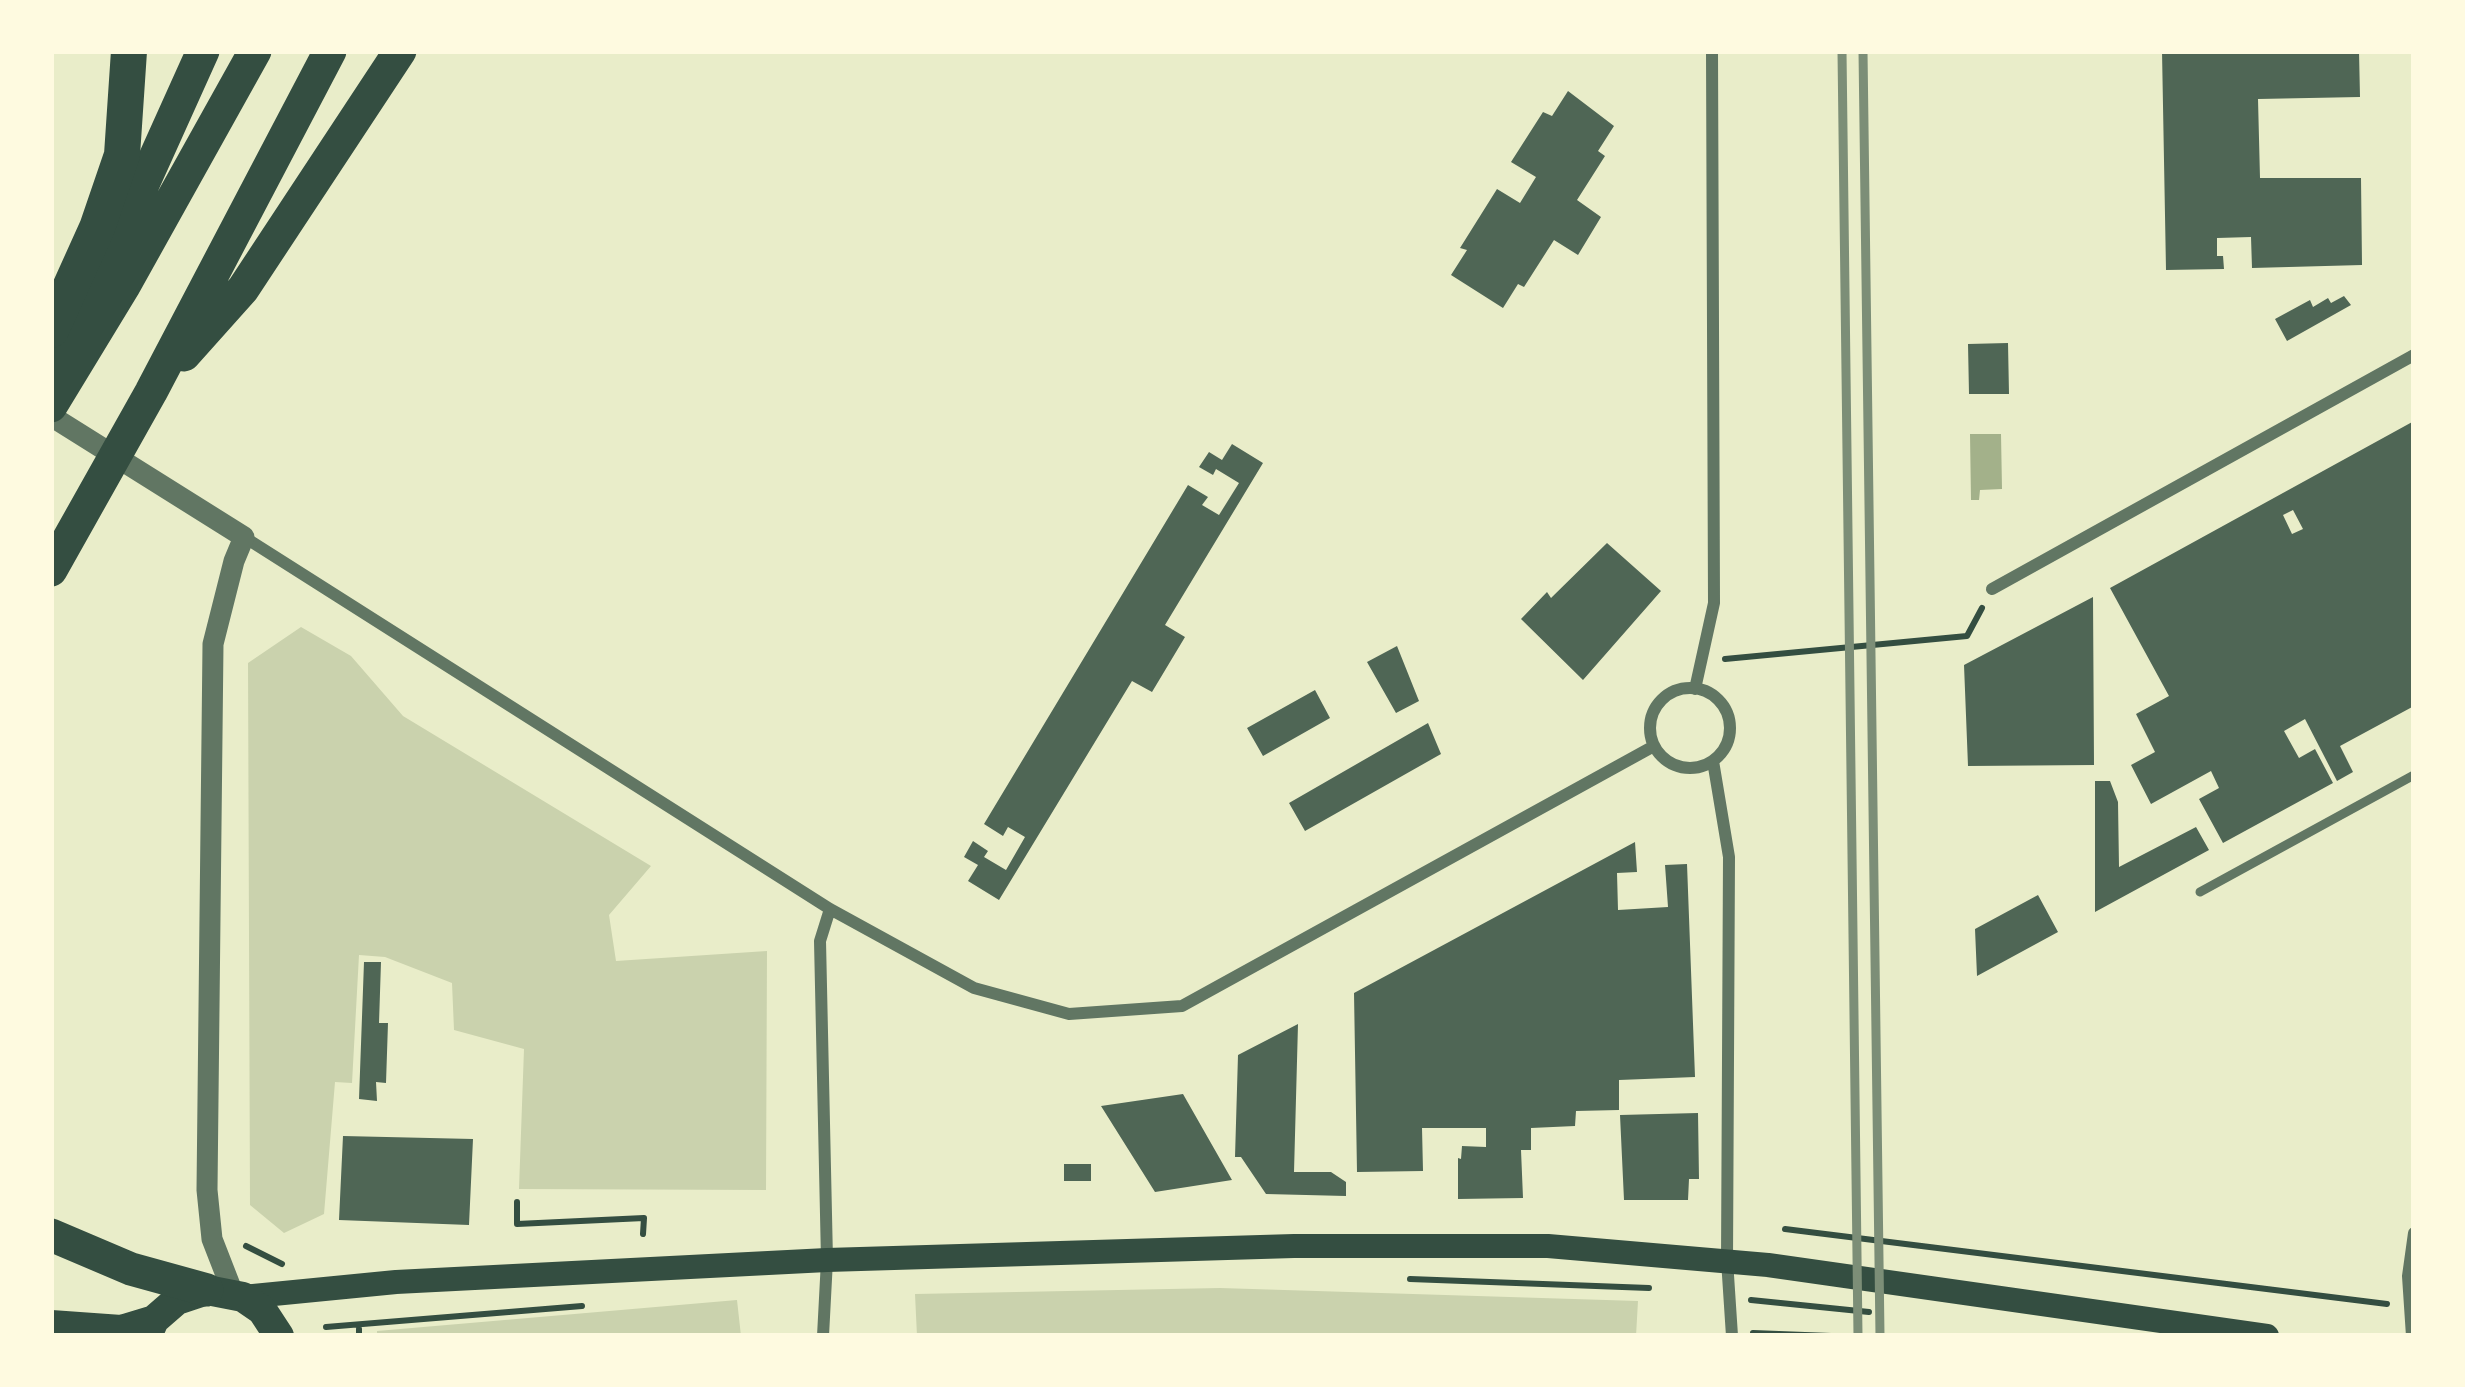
<!DOCTYPE html>
<html>
<head>
<meta charset="utf-8">
<style>
	body { margin:0 }
	#map { position:relative; width:2465px; height:1387px; overflow:hidden; background:#e9edc9; font-family:Ubuntu,sans-serif }
	canvas { display:block }
	.frame { position:absolute; inset:0; border:54px solid #fefae0; pointer-events:none }
</style>
</head>
<body>
<div id="map">
<canvas width="2465" height="1387"></canvas>
<div class="frame"></div>
</div>
<script>
const ctx = document.querySelector('canvas').getContext('2d');
ctx.lineJoin = 'round';
function fill(path, color) { ctx.fillStyle = color; ctx.fill(path, 'evenodd'); }
const poly = rows => new Path2D(rows.map(r => 'M' + r).join(''));
function strokePath(path, color, width, dash) { ctx.strokeStyle = color; ctx.lineWidth = width; ctx.lineCap = dash ? 'butt' : 'round'; ctx.setLineDash(dash || []); ctx.stroke(path); }
fill(poly([
	[301,627,351,656,403,716,651,866,609,915,616,961,767,951,766,1190,519,1189,524,1049,454,1030,452,983,385,957,359,955,352,1083,335,1082,324,1214,284,1233,250,1205,248,663],
	[1220,1288,1638,1301,1636,1336,917,1336,915,1294],
	[737,1300,741,1336,377,1336,377,1331]
]), '#cad2ad');
fill(poly([
	[1970,434,2001,434,2002,489,1980,490,1979,500,1971,500]
]), '#a3b18a');
fill(poly([
	[2162,51,2359,51,2360,97,2258,99,2260,178,2361,178,2362,265,2252,268,2251,237,2217,238,2217,256,2223,256,2224,269,2166,270],
	[1568,91,1614,126,1598,151,1605,156,1577,200,1601,217,1578,255,1554,240,1524,287,1518,284,1503,308,1451,275,1467,250,1460,248,1497,189,1520,203,1536,177,1511,162,1543,112,1552,116],
	[2344,296,2351,305,2287,341,2275,319,2310,300,2313,307,2328,298,2331,303],
	[2008,343,2009,394,1969,394,1968,344],
	[2414,421,2414,706,2340,746,2353,772,2337,781,2305,719,2284,731,2299,758,2315,749,2333,783,2223,843,2199,799,2219,788,2211,771,2151,804,2131,765,2155,752,2136,714,2169,696,2110,588],
	[2293,510,2303,529,2292,534,2283,515],
	[1232,444,1263,463,1165,625,1185,637,1152,692,1132,681,999,900,968,881,978,865,964,857,973,841,988,851,984,857,1006,870,1025,837,1008,827,1003,836,984,824,1188,485,1208,497,1202,505,1219,515,1239,483,1216,469,1213,475,1199,467,1209,452,1222,460],
	[1607,543,1661,591,1583,680,1521,619,1547,592,1551,598],
	[2093,597,2094,765,1968,766,1964,665],
	[1397,646,1419,701,1396,713,1367,662],
	[1315,690,1330,718,1263,756,1247,728],
	[1428,723,1441,754,1305,831,1289,803],
	[2095,781,2110,781,2118,802,2119,867,2196,827,2209,850,2095,912],
	[1635,842,1637,872,1617,873,1618,910,1668,907,1665,865,1687,864,1695,1077,1619,1080,1619,1110,1576,1111,1575,1126,1531,1128,1531,1150,1521,1150,1523,1198,1458,1199,1458,1158,1461,1159,1462,1146,1486,1147,1486,1128,1422,1128,1423,1171,1357,1172,1354,993],
	[2038,895,2058,932,1977,976,1975,929],
	[364,962,381,962,379,1023,388,1023,386,1083,376,1082,377,1101,359,1099],
	[1298,1024,1294,1172,1331,1172,1346,1182,1346,1196,1266,1194,1241,1157,1235,1157,1238,1055],
	[1183,1094,1232,1180,1155,1192,1101,1106],
	[1698,1113,1699,1179,1689,1179,1688,1200,1624,1200,1620,1115],
	[343,1136,473,1139,469,1225,339,1220],
	[1064,1164,1091,1164,1091,1181,1064,1181]
]), '#4f6655');
strokePath(poly([
	[1725,659,1967,636,1982,608],
	[517,1202,517,1224,644,1218,643,1234],
	[1785,1229,2387,1304],
	[246,1246,282,1264],
	[1410,1279,1649,1288],
	[1751,1300,1869,1312],
	[326,1327,582,1306],
	[359,1329,359,1336],
	[1753,1333,1831,1336]
]), '#344e41', 6);
strokePath(poly([
	[2200,892,2414,775]
]), '#617663', 9);
strokePath(poly([
	[244,537,830,909,974,988,1069,1014,1182,1006,1654,746],
	[1992,589,2414,355],
	'1650 728a40 40 0 1 1 80 0a40 40 0 1 1-80 0Z',
	[1695,689,1714,603,1712,51],
	[1713,761,1729,857,1727,1260,1732,1336],
	[823,1336,827,1260,820,941,830,909],
	[2412,1336,2408,1276,2414,1233]
]), '#617663', 12);
strokePath(poly([
	[51,416,244,537,234,561,213,644,207,1190,212,1239,233,1293]
]), '#617663', 21);
strokePath(poly([
	[243,1297,396,1282,827,1260,1294,1246,1548,1246,1768,1265,2267,1336]
]), '#344e41', 24);
strokePath(poly([
	[51,1325,121,1330,154,1320],
	[147,1336,154,1320,177,1300,207,1290,243,1297,262,1310,279,1336]
]), '#344e41', 30);
strokePath(poly([
	[184,355,243,289,400,51],
	[51,363,117,242,203,51],
	[51,406,124,286,255,51],
	[51,570,151,392,330,51],
	[51,1235,131,1269,207,1290]
]), '#344e41', 33);
strokePath(poly([
	[51,330,97,228,122,155,129,51]
]), '#344e41', 36);
strokePath(poly([
	[1842,51,1858,1336],
	[1863,51,1880,1336]
]), '#7c8e77', 9);
</script>
</body>
</html>
